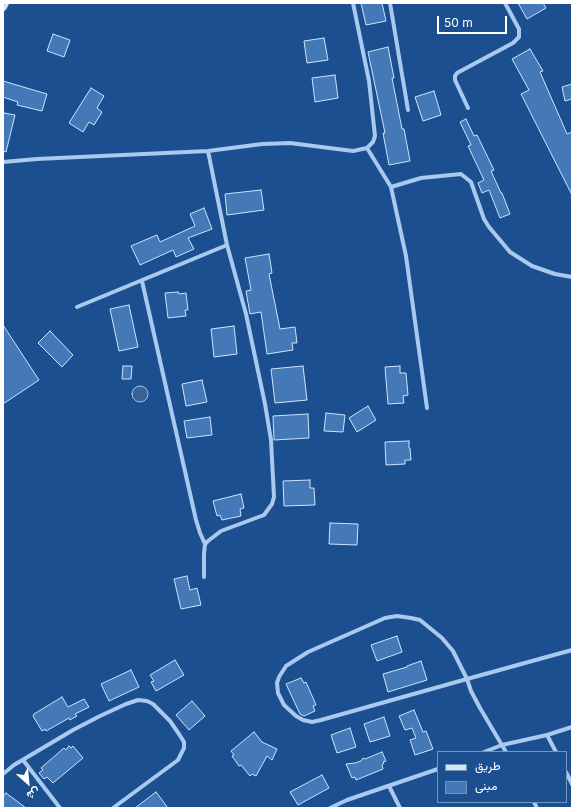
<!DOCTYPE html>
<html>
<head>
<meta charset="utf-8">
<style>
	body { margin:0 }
	#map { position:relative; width:575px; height:811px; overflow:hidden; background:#1b4f8f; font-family:Inter,Vazirmatn,sans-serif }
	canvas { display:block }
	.frame { position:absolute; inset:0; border:4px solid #fff; pointer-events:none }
	.legend { position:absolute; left:437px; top:751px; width:130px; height:52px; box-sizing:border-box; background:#1b4f8f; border:1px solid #7695bc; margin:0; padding:5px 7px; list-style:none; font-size:12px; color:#fff }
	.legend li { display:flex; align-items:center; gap:8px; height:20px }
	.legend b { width:20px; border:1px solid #7695bc }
	.north { position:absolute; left:8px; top:763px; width:40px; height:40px; -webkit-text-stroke:3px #1b4f8f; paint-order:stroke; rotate:153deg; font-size:11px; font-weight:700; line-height:16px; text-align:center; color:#fff }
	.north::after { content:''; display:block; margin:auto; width:14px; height:18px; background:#fff; clip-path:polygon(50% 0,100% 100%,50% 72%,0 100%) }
	.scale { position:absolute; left:437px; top:16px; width:70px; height:18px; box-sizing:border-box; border:2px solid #fff; border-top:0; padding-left:5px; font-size:12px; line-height:14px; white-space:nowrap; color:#fff; -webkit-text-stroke:3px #1b4f8f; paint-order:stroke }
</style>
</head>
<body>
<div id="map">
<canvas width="575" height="811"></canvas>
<div class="frame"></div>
<ul class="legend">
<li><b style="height:5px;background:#d6e6fa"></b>طريق</li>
<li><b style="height:11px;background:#4478b7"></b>مبنى</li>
</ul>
<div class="north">ش</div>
<div class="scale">50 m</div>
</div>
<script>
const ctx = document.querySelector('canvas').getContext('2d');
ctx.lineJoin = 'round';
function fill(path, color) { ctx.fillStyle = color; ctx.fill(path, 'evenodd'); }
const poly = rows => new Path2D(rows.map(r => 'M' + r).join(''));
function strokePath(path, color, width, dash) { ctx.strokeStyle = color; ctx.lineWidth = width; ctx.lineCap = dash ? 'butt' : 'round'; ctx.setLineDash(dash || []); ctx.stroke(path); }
const water = poly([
	'132 394a8 8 0 1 1 16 0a8 8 0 1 1-16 0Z'
]);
fill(water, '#3c6290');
strokePath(water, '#9cc4f0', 1);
const building = poly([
	[361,3,382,3,386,21,366,25,361,3],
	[518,3,543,3,546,8,527,19,518,3],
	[53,34,70,40,64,57,47,51,53,34],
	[324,38,328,60,307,63,304,41,324,38],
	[388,47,394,78,392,78,402,129,404,129,410,161,389,165,383,133,385,133,368,52,388,47],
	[530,49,543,71,540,72,567,134,572,132,572,195,521,94,529,90,512,59,530,49],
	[335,75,338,98,315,102,312,78,335,75],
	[3,81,47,94,42,111,17,105,18,102,3,97,3,81],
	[572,84,572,99,565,101,562,87,572,84],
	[91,88,104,96,97,108,102,112,94,125,89,122,83,132,69,123,91,88],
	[434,91,441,115,423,121,415,97,434,91],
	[4,113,15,115,6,152,3,151,3,118,4,113],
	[466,119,474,136,477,135,494,170,491,171,501,193,502,193,510,214,500,218,489,190,482,193,478,183,484,180,468,146,471,145,460,122,466,119],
	[261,190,264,210,227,215,225,194,261,190],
	[204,208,212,229,188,238,194,249,176,257,173,250,140,265,131,246,157,235,160,242,195,226,190,214,204,208],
	[269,254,272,273,269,274,280,329,295,327,297,343,292,343,293,350,267,354,261,312,250,314,246,291,251,290,245,258,269,254],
	[178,292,179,294,186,293,188,310,185,310,186,316,168,318,165,293,178,292],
	[129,305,138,347,119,351,110,309,129,305],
	[3,325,39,380,3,404,3,325],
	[234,326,237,354,214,357,211,329,234,326],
	[50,331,73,355,62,367,38,343,50,331],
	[123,366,132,366,131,379,122,379,123,366],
	[303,366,307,400,275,403,271,369,303,366],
	[400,366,400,373,406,373,408,395,403,396,404,403,388,404,385,367,400,366],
	[202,380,207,402,186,406,182,384,202,380],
	[368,406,376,420,357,432,349,418,368,406],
	[326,413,345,415,343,432,324,431,326,413],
	[308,414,309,438,274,440,273,416,308,414],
	[210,417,212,435,187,438,184,421,210,417],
	[409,441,409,448,410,448,411,460,405,460,405,464,386,465,385,442,409,441],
	[310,480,310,488,314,488,315,505,284,506,283,481,310,480],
	[241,494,244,508,240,509,241,516,222,520,220,515,217,516,213,501,241,494],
	[330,523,358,524,357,545,329,544,330,523],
	[187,576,190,590,197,588,201,605,181,609,174,579,187,576],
	[397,636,402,652,377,661,371,645,397,636],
	[175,660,184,675,156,691,151,682,154,681,150,675,175,660],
	[421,661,427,680,388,692,383,674,407,667,407,666,421,661],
	[131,670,139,687,109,701,101,684,131,670],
	[301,678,304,683,306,682,316,705,313,706,315,711,304,716,300,714,286,684,301,678],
	[62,697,68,707,84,699,89,707,75,714,77,716,70,720,69,718,46,731,45,729,42,731,33,716,34,714,62,697],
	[192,701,205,716,189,730,176,715,192,701],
	[414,710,423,732,426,731,433,749,415,755,410,740,416,738,412,728,405,730,399,716,414,710],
	[384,717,390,736,370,742,364,724,384,717],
	[350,728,356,747,337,753,331,735,350,728],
	[254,732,262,742,277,749,272,760,267,756,256,776,252,774,250,776,241,765,239,766,232,756,234,755,231,751,254,732],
	[69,746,71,748,73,746,83,758,53,783,47,777,44,779,39,773,43,770,41,768,64,748,66,750,69,746],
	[382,752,386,761,383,762,384,763,382,765,383,769,356,780,355,777,352,778,346,764,355,763,361,761,363,758,365,759,382,752],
	[322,775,329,788,298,805,290,792,322,775],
	[156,792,168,808,135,808,156,792],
	[6,793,26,808,3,808,3,797,6,793]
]);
fill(building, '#4478b7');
strokePath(building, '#cfe3fa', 1);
strokePath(poly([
	[353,3,369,81,375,136,373,142,367,148],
	[390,3,408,110],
	[468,108,455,80,455,76,457,73,513,43,519,37,519,29,505,3],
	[3,162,37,159,208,151,262,144,290,143,353,151,367,148,391,187,406,256,427,408],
	[391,187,421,178,461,174,471,182,484,219,489,227,510,252,532,266,555,274,572,277],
	[142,281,196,520,200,533,205,544],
	[77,307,227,245],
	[204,577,204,554,205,544,208,541,221,531,264,515,272,504,274,497,271,440,265,404,246,314,227,245,208,151],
	[547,735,556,752],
	[484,752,502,745,547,735,572,727],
	[506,752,480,708,471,691,467,679,453,651,442,638,420,620,411,618,397,616,385,618,308,652,286,666,279,677,277,683,278,693,284,705,296,716,303,720,312,722,321,720,467,679,572,650],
	[23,760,60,808],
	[566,772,572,784],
	[3,774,14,765,73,730,100,716,126,704,138,700,147,701,153,704,170,721,179,734,184,742,184,748,178,760,113,808],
	[389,786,400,808],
	[534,802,537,808],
	[330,808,347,800,438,769]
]), '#a9c9ee', 4);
strokePath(poly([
	[3,7,5,3]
]), '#d6e6fa', 8);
</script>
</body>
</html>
